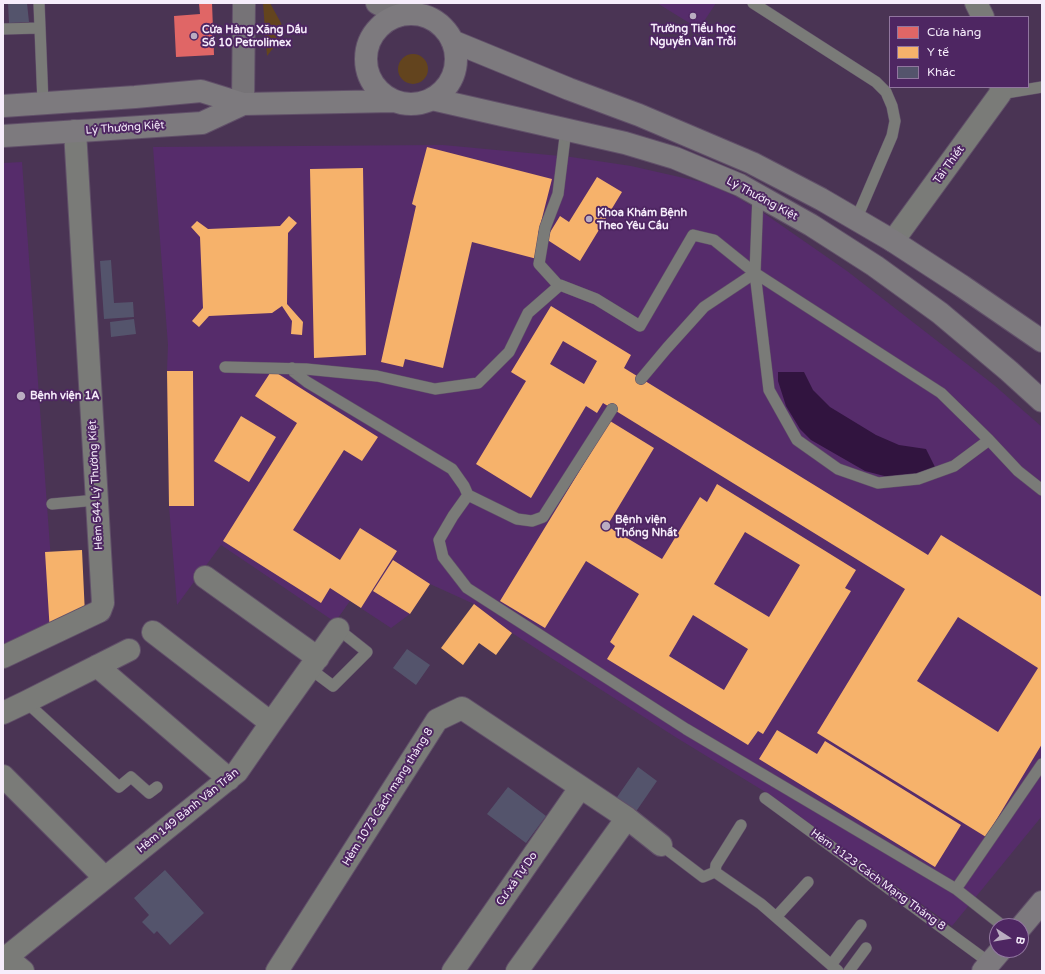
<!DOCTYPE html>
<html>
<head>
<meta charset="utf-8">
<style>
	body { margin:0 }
	#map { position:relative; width:1045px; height:974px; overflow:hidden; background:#4a3454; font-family:"Varela Round",sans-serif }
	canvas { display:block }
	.frame { position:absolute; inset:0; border:4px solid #f6edfb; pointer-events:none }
	.legend { position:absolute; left:889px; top:16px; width:140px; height:72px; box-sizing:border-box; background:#4e2662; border:1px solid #91769f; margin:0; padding:5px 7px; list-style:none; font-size:12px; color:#f6edfb }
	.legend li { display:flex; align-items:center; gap:8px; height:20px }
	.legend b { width:20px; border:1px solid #91769f }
	.north { position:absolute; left:989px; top:918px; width:40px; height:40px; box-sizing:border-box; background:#4e2662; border:1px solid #91769f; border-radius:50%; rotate:102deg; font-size:11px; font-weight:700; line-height:16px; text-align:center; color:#f6edfb }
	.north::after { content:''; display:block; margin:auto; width:14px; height:18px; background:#baacc1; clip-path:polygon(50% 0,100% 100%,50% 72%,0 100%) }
</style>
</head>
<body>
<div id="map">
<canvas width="1045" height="974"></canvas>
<div class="frame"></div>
<ul class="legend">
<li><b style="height:11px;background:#e06666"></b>Cửa hàng</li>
<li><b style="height:11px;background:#f6b26b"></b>Y tế</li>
<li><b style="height:11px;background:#54546c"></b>Khác</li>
</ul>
<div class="north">B</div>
</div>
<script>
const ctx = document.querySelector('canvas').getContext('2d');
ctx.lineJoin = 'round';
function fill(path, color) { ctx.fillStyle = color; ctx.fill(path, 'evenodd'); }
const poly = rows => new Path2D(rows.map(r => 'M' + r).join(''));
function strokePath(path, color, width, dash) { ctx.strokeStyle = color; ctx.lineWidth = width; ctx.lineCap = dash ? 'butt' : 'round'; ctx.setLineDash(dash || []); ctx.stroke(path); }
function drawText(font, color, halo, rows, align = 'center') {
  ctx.font = font + ' "Varela Round",sans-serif'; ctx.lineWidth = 4; ctx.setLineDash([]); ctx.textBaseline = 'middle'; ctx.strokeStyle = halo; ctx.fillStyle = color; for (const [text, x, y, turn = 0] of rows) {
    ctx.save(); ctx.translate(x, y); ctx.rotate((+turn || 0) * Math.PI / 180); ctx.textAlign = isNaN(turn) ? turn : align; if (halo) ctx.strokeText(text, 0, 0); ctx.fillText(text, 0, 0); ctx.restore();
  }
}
fill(poly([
	[657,3,716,3,699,29],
	[443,145,571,157,631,166,706,183,737,197,765,214,847,271,994,385,1042,427,1042,816,952,926,767,793,677,738,512,633,474,604,430,584,410,614,391,628,350,601,335,622,221,545,177,605,169,506,167,371,168,345,153,147],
	[22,162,56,629,3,653,3,163]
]), '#562c6b');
fill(poly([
	[263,3,270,3,281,23,284,34,267,56],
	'398 69a15 15 0 1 1 30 0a15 15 0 1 1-30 0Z'
]), '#63441e');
fill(poly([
	[778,372,804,372,813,390,830,407,876,435,899,445,926,449,936,469,917,475,892,478,865,471,811,440,800,429,786,406,778,381]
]), '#31143f');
fill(poly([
	[199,3,212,3,214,55,176,57,174,16,200,14]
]), '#e06666');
fill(poly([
	[427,147,552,179,538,234,543,235,537,259,472,242,443,368,405,359,403,367,381,362,416,206,412,204],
	[363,168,366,355,314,358,310,169],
	[597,177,622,192,580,261,546,239,560,216,569,222],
	[289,216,297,223,288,233,287,304,303,322,302,335,291,334,292,321,282,306,272,313,209,316,199,327,192,321,203,308,200,237,191,227,197,221,208,229,280,226],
	[551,306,631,355,624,368,928,555,941,535,1042,597,1042,744,986,837,817,733,905,589,603,403,597,413,586,406,531,498,476,464,526,381,511,372],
	[563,341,597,361,584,384,550,364],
	[958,617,1038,668,998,732,917,681],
	[272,370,378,437,362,461,344,450,293,530,340,560,360,528,397,551,361,608,330,588,321,603,223,541,297,423,255,396],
	[167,371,193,371,194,506,169,506],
	[241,416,276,437,249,482,214,461],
	[610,421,654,448,607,526,662,559,700,497,707,502,717,484,856,570,845,588,851,591,763,734,758,731,748,745,607,659,615,646,610,642,639,594,586,561,545,628,500,601],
	[745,532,800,565,769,617,714,584],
	[693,615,748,649,724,690,669,656],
	[82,550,85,615,50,633,45,552],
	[393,560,430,584,410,614,373,591],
	[474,604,512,633,496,655,479,643,463,665,441,648],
	[777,730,817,754,825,741,961,825,935,867,759,759]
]), '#f6b26b');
fill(poly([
	[8,3,27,3,29,22,9,23],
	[111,260,114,303,133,302,134,317,104,319,100,261],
	[134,319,136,334,111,337,110,322],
	[407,649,430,665,416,685,393,668],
	[638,767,657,781,635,813,615,800],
	[508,787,546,816,526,843,487,814],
	[165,870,204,913,170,945,157,931,154,934,142,922,149,915,134,898]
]), '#54546c');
const service = poly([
	[39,3,43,103],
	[753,3,876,82,886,92,892,106,895,121,892,136,856,220],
	[3,29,40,28],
	[1000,94,1042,87],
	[758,195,755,273,769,390,797,440,838,469,878,483,918,479,954,466,989,440],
	[559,286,539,264,545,228,558,194,566,129],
	[225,367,306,369,377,376,435,389,478,383,509,352,528,313,560,285,596,299,640,326,693,235,714,240,755,273,941,393,989,440,1018,471,1042,490],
	[292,368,294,372,307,382,452,469,464,486,468,495],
	[641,379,667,348,704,307,755,273],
	[612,409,543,517,532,521,517,519,468,495,453,516,439,540,443,557,467,588,686,729,956,889,1042,764],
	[52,504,97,500],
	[309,668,333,686,367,652,338,629],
	[26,702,119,787,131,777,149,793,157,787],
	[765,798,990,963],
	[661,845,703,877,715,872,761,904,838,971],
	[715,872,716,865,741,825],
	[956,889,1003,926],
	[776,917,808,882],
	[831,965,861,925],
	[849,971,866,948]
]);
const minor = poly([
	[976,3,983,17],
	[893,241,1000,94,1001,87],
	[205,577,318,658],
	[153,632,271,723],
	[3,657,100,611,103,603,75,131],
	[97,666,229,779],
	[3,713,26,702,129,650],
	[3,776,105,878],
	[6,957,23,971],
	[3,960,237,772,271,723,338,629],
	[277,971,437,720,462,708,627,818,661,845],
	[453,971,580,788],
	[517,971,627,818]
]);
const secondary = poly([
	[377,3,400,15],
	[243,104,244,3]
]);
const primary = poly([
	'366 59a45 45 0 1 1 90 0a45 45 0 1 1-90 0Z',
	[452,41,569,89,639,115,752,163,821,199,893,241,962,286,1042,341],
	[432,99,625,143,675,158,740,185,811,225,875,266,940,313,1009,371,1042,401],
	[3,106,135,97,201,91,243,104,393,101],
	[3,136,202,123,243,104],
	[1021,927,1042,902],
	[983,971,1001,950]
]);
strokePath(service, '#615069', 12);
strokePath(minor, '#615069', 24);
strokePath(secondary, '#615069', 24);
strokePath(primary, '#615069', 24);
strokePath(service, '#7a7b78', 11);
strokePath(minor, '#7a7b78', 22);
strokePath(secondary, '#767377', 22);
strokePath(primary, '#7d7a7e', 22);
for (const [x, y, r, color] of [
	[693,16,4,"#baacc1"],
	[194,36,4,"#baacc1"],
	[589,219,4,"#baacc1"],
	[21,396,5,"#baacc1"],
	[606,526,5,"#baacc1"]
]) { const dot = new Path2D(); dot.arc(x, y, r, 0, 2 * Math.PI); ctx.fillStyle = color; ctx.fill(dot); strokePath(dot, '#4e2662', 1.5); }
drawText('bold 11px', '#f6edfb', '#4e2662', [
	["Trường Tiểu học",693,29,"center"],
	["Nguyễn Văn Trỗi",693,42,"center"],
	["Cửa Hàng Xăng Dầu",202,30],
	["Số 10 Petrolimex",202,43],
	["Khoa Khám Bệnh",597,213],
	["Theo Yêu Cầu",597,226],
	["Bệnh viện 1A",30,396],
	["Bệnh viện",615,520],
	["Thống Nhất",615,533]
], 'left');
drawText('11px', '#f6edfb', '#4e2662', [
	["Lý Thường Kiệt",125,128,-4],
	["Tái Thiết",949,165,-54],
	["Lý Thường Kiệt",762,199,28],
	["Hẻm 544 Lý Thường Kiệt",96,485,-93],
	["Hẻm 1073 Cách mạng tháng 8",388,797,-58],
	["Hẻm 149 Bành Văn Trân",188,811,-39],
	["Cư xá Tự Do",517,879,-55],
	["Hẻm 1123 Cách Mạng Tháng 8",878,880,36]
]);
</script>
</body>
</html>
